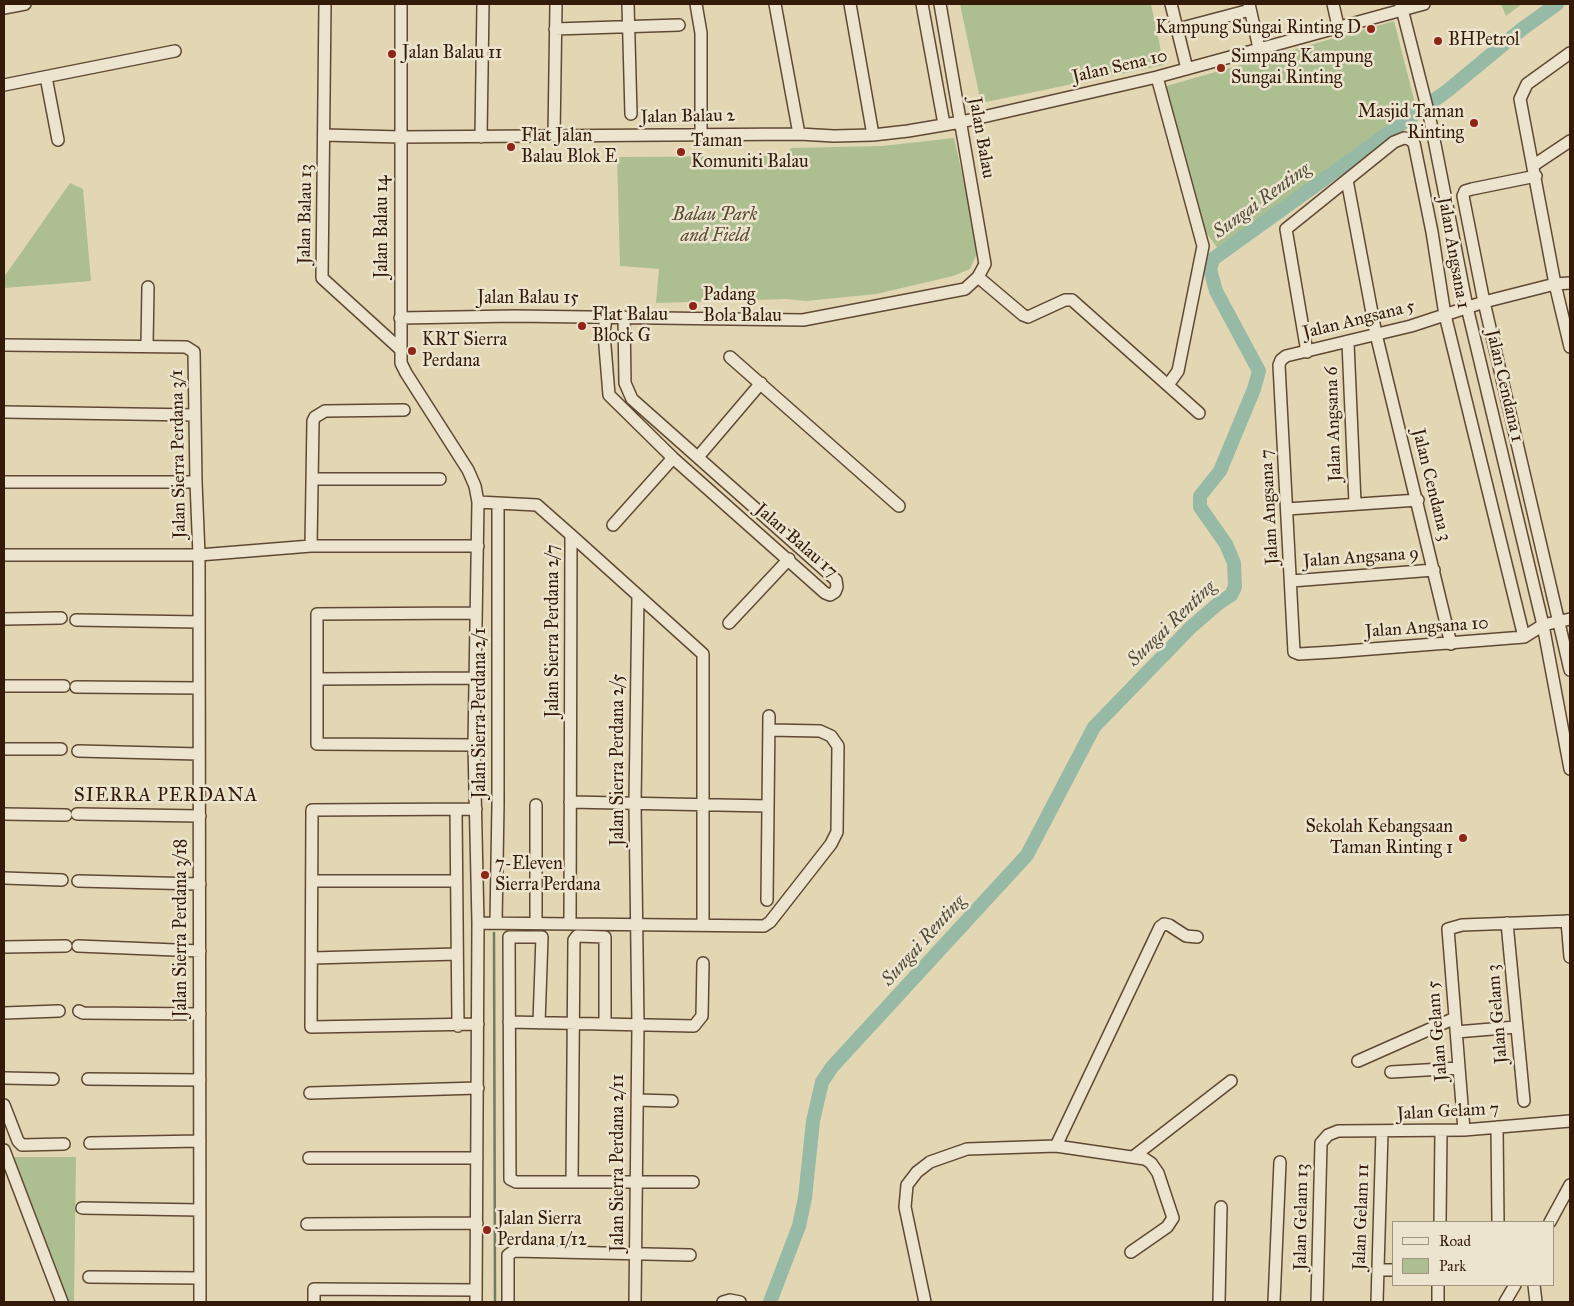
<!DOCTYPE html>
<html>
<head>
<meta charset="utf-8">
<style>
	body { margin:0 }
	#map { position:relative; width:1574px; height:1306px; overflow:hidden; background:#e2d6b3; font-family:"IM FELL Great Primer",serif }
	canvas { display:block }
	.frame { position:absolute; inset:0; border:5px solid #341a09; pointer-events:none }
	.legend { position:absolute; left:1392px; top:1221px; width:162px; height:65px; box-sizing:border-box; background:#ece4ce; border:1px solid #a2937f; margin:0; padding:6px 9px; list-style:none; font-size:15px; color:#341a09 }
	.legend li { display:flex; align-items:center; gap:10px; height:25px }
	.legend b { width:25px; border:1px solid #a2937f }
</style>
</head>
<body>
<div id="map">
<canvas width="1574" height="1306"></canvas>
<div class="frame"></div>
<ul class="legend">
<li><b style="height:6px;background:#ece4ce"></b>Road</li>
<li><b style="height:14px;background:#adbf91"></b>Park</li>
</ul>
</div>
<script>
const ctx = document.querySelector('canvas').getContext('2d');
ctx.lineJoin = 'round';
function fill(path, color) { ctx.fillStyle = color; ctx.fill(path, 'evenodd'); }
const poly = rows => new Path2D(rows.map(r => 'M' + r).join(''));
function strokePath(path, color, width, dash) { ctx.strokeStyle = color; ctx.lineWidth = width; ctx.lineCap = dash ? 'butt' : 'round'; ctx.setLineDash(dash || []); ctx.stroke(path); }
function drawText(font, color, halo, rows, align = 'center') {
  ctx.font = font + ' "IM FELL Great Primer",serif'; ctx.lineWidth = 5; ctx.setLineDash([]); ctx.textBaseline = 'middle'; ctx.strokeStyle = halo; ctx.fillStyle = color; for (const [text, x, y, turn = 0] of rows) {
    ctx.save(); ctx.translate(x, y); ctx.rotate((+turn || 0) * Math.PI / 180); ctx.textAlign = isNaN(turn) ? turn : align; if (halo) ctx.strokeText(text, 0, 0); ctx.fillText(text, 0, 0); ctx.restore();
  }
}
fill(poly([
	[960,4,1151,4,1164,65,981,103],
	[1501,4,1522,4,1506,16],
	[1394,21,1419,119,1225,258,1204,230,1163,87],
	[954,138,976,236,977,253,970,269,953,276,876,294,806,301,786,299,656,303,659,269,620,266,617,157,786,156,791,148,882,146],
	[70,183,83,189,91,281,4,288,4,277],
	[13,1157,76,1157,74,1302,69,1302]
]), '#adbf91');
strokePath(poly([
	[494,933,495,1302]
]), '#6f7a67', 2.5);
strokePath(poly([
	[770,1302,799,1226,805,1198,813,1121,822,1082,832,1067,1027,855,1094,727,1191,627,1219,603,1231,595,1235,587,1234,563,1226,544,1200,507,1200,496,1220,471,1254,389,1259,371,1216,291,1210,269,1213,259,1447,91,1522,29,1557,4]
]), '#96baa6', 14);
const minor = poly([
	[325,4,322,278,400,349],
	[401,4,401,363,406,373,468,470,475,486,478,502,474,745,478,923,476,1302],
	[628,4,631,114],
	[696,4,701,33,701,134],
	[775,4,799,134],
	[850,4,873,135],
	[922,4,944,124],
	[1171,4,1187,69],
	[1249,4,1259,48],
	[1333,4,1338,26],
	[1401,5,1430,119,1467,307,1543,625,1570,769],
	[4,8,25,4],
	[555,29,679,25],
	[1178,29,1250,10],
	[1570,53,1527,84,1520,99,1555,284,1570,347],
	[46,77,58,140],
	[1157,77,1203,246,1178,371,1168,385],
	[4,85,175,51],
	[324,135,401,137,799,134,834,136,873,135,908,131,961,122,1157,77,1424,4],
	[554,136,556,4],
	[481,137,483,4],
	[1534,165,1570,141],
	[1536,176,1472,189,1465,191,1463,196,1484,302,1570,670],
	[1347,180,1376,334,1451,644],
	[978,277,1023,315,1028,317,1065,300,1072,300,1199,413],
	[1570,283,1555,284,1484,302,1411,326,1286,356,1281,360,1279,365,1294,652,1299,654,1333,652,1524,637,1543,625,1570,619],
	[606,317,604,334,609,395,673,458,825,593,830,595,835,592,837,587,836,580,632,399,625,383,624,317],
	[400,318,514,316,803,320,965,289,978,277,985,264,940,4],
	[1348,343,1355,503],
	[4,345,186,347,194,352,196,482,199,555,200,1302],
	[147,346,148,287],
	[1307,352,1286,229,1394,142,1404,138,1409,139,1414,143,1432,232,1445,315,1524,637],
	[730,357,899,506],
	[4,412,195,415],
	[698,457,761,383],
	[314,479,440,479],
	[4,482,196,482],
	[478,502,537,505,571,535,570,923],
	[1287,509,1418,500],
	[613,525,673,458],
	[571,535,703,654,703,925],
	[311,546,313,421,315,417,325,411,404,410],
	[4,555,199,555,311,546,478,546],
	[1291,581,1434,570],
	[4,619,61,618],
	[76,620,199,622],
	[729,623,789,559],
	[318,679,475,678],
	[4,686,64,686],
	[76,687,199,688],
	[474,745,317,744,317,614,476,613],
	[4,749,61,749],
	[78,751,199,754],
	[570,802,768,806],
	[536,805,536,923],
	[476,809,312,810,311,1027,478,1024],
	[456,810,458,1026],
	[4,814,66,815],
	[77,814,200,816],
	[4,878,62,880],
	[78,881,200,884],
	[312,881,456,881],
	[767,900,769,716],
	[1567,921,1570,957],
	[478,923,764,926,770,922,831,844,837,832,838,746,831,736,820,731,769,730],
	[496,923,498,804,498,504],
	[1507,923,1524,1101],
	[78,946,200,951],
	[4,947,66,946],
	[312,958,457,954],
	[79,1011,83,1013,200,1014],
	[4,1013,59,1011],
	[509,1022,694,1026,702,1016,703,963],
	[539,1023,542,937,509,937,510,1179,516,1182,693,1182],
	[1456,1032,1516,1027],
	[1358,1061,1455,1018],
	[1391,1072,1459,1068],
	[4,1078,53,1079],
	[88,1079,200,1080],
	[310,1093,478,1088],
	[637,1100,672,1101],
	[4,1105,18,1141,22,1145,64,1144],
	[1497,1127,1498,1222],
	[1464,1130,1448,929,1462,925,1570,921],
	[90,1143,200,1141],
	[1056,1146,1145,1159,1151,1163,1158,1173,1173,1218,1167,1227,1131,1252],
	[4,1150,62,1302],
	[1133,1157,1231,1081],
	[309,1158,477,1158],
	[572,1182,574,940,577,936,605,937,605,1024],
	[82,1208,200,1210],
	[1440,1222,1441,1131],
	[1550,1222,1570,1185],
	[307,1224,477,1223],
	[1378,1270,1393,1270],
	[89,1277,200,1278],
	[1534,1285,1536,1302],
	[314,1302,314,1289,476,1290],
	[508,1302,508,1255,514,1251,690,1255],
	[635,1302,638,1025,635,803,638,596],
	[723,1302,730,1300,740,1302],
	[925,1302,905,1207,907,1185,917,1172,930,1162,967,1149,1056,1146,1160,927,1164,924,1169,925,1186,936,1197,937],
	[1219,1302,1221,1207],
	[1274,1302,1280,1162],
	[1317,1302,1321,1143,1328,1135,1338,1131,1464,1130,1570,1121],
	[1377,1302,1382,1132],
	[1438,1302,1438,1285],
	[1505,1302,1515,1285]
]);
strokePath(minor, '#604934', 14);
strokePath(minor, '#ece4ce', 11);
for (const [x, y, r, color] of [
	[1371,29,5,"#8f2418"],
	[1438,41,5,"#8f2418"],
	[392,54,5,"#8f2418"],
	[1221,68,5,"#8f2418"],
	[1474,123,5,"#8f2418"],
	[511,147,5,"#8f2418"],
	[681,152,5,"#8f2418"],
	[693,306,5,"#8f2418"],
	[582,326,5,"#8f2418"],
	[412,351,5,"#8f2418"],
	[1463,838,5,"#8f2418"],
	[485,875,5,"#8f2418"],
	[487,1230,5,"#8f2418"]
]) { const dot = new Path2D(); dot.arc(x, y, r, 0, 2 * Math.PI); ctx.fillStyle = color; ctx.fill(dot); strokePath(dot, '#ece4ce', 2); }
drawText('18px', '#341a09', '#ece4ce', [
	["Kampung Sungai Rinting D",1361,29,"right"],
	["BHPetrol",1448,41],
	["Jalan Balau 11",402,54],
	["Simpang Kampung",1231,58],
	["Sungai Rinting",1231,79],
	["Masjid Taman",1464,113,"right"],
	["Rinting",1464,134,"right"],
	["Flat Jalan",521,137],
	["Balau Blok E",521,158],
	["Taman",691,142],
	["Komuniti Balau",691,163],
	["Padang",703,296],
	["Bola Balau",703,317],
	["Flat Balau",592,316],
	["Block G",592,337],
	["KRT Sierra",422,341],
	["Perdana",422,362],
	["Sekolah Kebangsaan",1453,828,"right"],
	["Taman Rinting 1",1453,849,"right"],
	["7-Eleven",495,865],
	["Sierra Perdana",495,886],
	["Jalan Sierra",497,1220],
	["Perdana 1/12",497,1241]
], 'left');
drawText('18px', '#341a09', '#ece4ce', [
	["Jalan Sena 10",1120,67,-13],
	["Jalan Balau 2",688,117,-1],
	["Jalan Balau",981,138,80],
	["Jalan Balau 13",306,214,-89],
	["Jalan Balau 14",383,227,-90],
	["Jalan Angsana 1",1453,253,80],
	["Jalan Balau 15",528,299],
	["Jalan Angsana 5",1359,320,-14],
	["Jalan Cendana 1",1504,386,77],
	["Jalan Angsana 6",1334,424,-92],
	["Jalan Sierra Perdana 3/1",179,454,-91],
	["Jalan Cendana 3",1431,485,76],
	["Jalan Angsana 7",1270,507,-93],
	["Jalan Balau 17",796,541,41],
	["Jalan Angsana 9",1361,558,-4],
	["Jalan Angsana 10",1427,628,-4],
	["Jalan Sierra Perdana 2/7",554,631,-90],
	["Jalan Sierra Perdana 2/1",481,713,-90],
	["Jalan Sierra Perdana 2/5",619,760,-90],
	["Jalan Sierra Perdana 3/18",182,928,-90],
	["Jalan Gelam 3",1498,1014,-95],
	["Jalan Gelam 5",1438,1031,-95],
	["Jalan Gelam 7",1448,1112,-3],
	["Jalan Sierra Perdana 2/11",619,1163,-90],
	["Jalan Gelam 13",1302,1217,-89],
	["Jalan Gelam 11",1362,1217,-88]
]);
drawText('italic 18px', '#584c32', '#ece4ce', [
	["Balau Park",715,216],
	["and Field",715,237]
]);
drawText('italic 19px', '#514a38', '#ece4ce', [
	["Sungai Renting",1262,201,-36],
	["Sungai Renting",1172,624,-44],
	["Sungai Renting",924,941,-48]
]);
ctx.letterSpacing = '1px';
drawText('19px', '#341a09', '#ece4ce', [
	["SIERRA PERDANA",166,796]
]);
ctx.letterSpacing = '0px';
</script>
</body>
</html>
